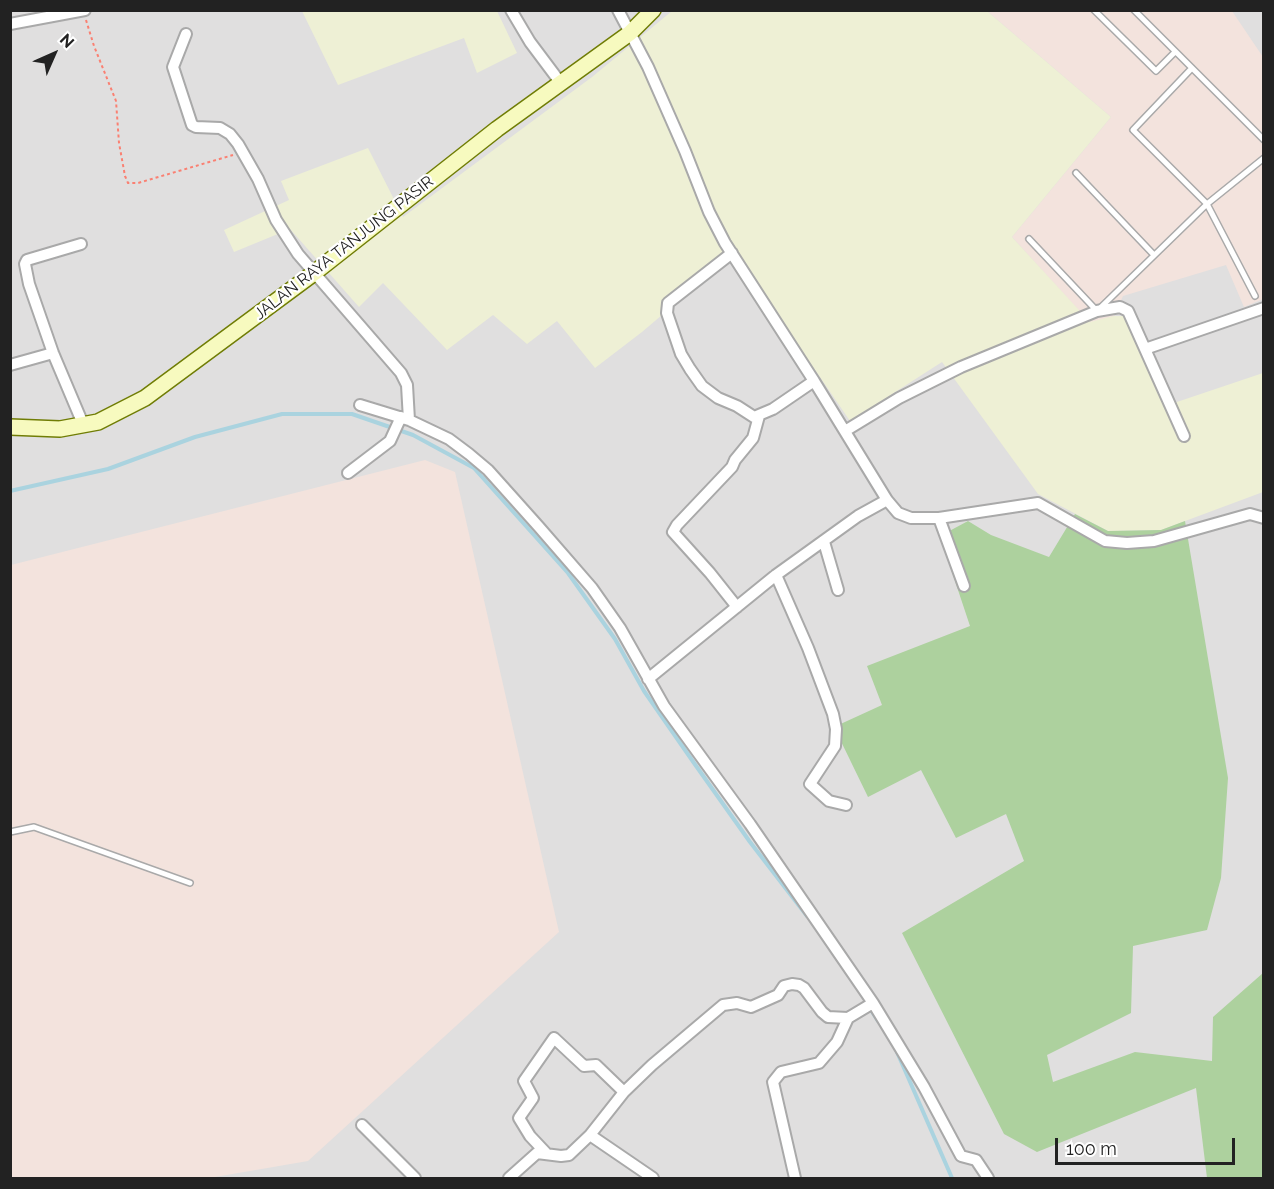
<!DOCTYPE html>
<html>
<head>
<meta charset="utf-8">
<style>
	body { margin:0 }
	#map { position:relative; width:1274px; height:1189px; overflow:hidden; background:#f2efe9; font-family:Raleway,sans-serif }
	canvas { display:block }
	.frame { position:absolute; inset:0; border:12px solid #222; pointer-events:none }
	.north { position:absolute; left:24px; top:24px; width:60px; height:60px; -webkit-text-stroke:4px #fff; paint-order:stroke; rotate:45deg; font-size:16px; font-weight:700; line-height:24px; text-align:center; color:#222 }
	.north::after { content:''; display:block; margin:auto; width:21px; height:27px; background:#222; clip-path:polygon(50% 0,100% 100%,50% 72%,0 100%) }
	.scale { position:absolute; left:1055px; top:1138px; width:180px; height:27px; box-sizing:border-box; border:3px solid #222; border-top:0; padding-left:8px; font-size:18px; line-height:21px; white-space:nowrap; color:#222; -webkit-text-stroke:4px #fff; paint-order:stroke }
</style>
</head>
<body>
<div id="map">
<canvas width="1274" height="1189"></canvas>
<div class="frame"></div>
<div class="north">N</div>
<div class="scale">100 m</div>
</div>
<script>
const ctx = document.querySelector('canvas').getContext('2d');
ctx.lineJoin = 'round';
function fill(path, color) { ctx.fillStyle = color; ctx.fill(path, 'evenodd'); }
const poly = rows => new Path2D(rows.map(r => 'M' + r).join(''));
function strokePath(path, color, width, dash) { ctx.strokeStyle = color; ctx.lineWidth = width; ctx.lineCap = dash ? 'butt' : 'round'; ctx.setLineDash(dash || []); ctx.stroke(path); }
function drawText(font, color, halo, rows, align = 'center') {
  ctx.font = font + ' Raleway,sans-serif'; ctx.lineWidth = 4.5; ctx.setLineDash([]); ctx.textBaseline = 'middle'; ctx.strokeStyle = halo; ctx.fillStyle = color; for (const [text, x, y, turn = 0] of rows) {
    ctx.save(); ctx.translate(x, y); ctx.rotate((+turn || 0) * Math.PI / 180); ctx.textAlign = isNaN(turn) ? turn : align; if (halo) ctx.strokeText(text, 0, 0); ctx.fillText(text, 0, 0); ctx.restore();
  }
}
fill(poly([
	[11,11,1263,11,1263,1178,11,1178]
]), '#e0dfdf');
fill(poly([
	[987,11,1232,11,1263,57,1263,299,1244,307,1226,265,1123,296,1114,316,1090,323,1012,237,1111,117],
	[425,460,455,472,559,932,308,1161,209,1178,11,1178,11,565]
]), '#f3e3dd');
fill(poly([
	[302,11,497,11,517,53,477,73,464,38,338,85],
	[672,11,987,11,1111,117,1012,237,1090,322,1114,316,1125,316,1165,406,1263,373,1263,492,1161,530,1108,531,1038,494,942,362,850,421,735,253,642,332,595,368,557,321,527,344,493,315,447,350,383,283,359,307,290,229,234,252,224,230,289,200,281,181,368,148,403,217,592,77]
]), '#eef0d5');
fill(poly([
	[1075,514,1108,531,1161,530,1185,521,1228,778,1221,878,1207,930,1133,946,1131,1013,1047,1055,1053,1082,1135,1052,1212,1061,1213,1017,1263,973,1263,1178,1207,1178,1196,1088,1037,1152,1004,1134,902,933,1024,861,1006,814,956,838,921,770,868,797,834,727,882,705,867,666,970,626,940,536,968,521,991,535,1049,557]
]), '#add19e');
strokePath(poly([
	[10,491,108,469,195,437,282,414,352,414,413,435,474,468,568,573,615,639,644,691,694,763,750,842,807,916],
	[869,1007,878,1021],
	[897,1052,952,1178]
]), '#aad3df', 4);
const lane = poly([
	[1094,10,1156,71,1175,52],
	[1134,10,1264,140],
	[1192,68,1133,130,1207,204,1255,296],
	[1076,173,1154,255],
	[1029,239,1097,311,1207,204,1264,158],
	[10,832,34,827,190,883]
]);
const street = poly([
	[511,10,530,42,560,82],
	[618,10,648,67,685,151,709,212,725,243,814,381,887,500,898,513,911,518,939,518,1038,503,1105,541,1127,543,1154,541,1250,514,1264,518],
	[10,24,85,10],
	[186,34,173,67,192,125,196,127,220,128,230,134,238,144,258,179,276,220,298,254,401,373,407,385,409,420],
	[81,244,27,260,25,264,29,284,53,353,83,424],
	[732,253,668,303,667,313,681,354,690,369,702,386,718,398,737,406,754,417,773,409,814,381],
	[1145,349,1264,308],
	[10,365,53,353],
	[360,405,409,420,449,439,469,454,488,470,539,527,592,588,620,628,664,706,750,824,873,1003,924,1087,961,1156,976,1160,988,1178],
	[845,431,899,398,961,367,1097,311,1120,307,1128,311,1184,436],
	[348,473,390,441,401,417],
	[939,518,964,586],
	[824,542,838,590],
	[776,575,808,648,833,714,836,729,835,746,810,784,829,801,846,805],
	[737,607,710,573,673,532,677,525,732,467,735,460,753,438,759,416],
	[648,679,776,575,858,516,887,500],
	[362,1125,415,1178],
	[590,1135,653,1178],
	[546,1153,530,1136,519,1118,533,1098,524,1081,554,1038,584,1066,596,1065,624,1092],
	[509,1178,537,1153,561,1156,569,1155,590,1135,624,1092,652,1065,723,1005,737,1003,751,1007,778,995,784,986,792,984,799,985,804,988,822,1012,828,1017,848,1018,873,1003],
	[795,1178,773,1082,781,1072,819,1063,837,1042,848,1018]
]);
const secondary = poly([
	[10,427,60,429,98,422,145,398,314,273,497,129,630,33,653,10]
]);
strokePath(lane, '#a9a9a9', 8);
strokePath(street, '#a9a9a9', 14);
strokePath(secondary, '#707d05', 18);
strokePath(poly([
	[86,20,94,46,116,101,119,143,125,176,128,183,138,183,233,155]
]), '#fa8072', 2, [3, 3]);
strokePath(lane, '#fff', 5);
strokePath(street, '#fff', 10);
strokePath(secondary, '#f7fabf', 15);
drawText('16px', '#222', '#fff', [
	["JALAN RAYA TANJUNG PASIR",344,248,-38]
]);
</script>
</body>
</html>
